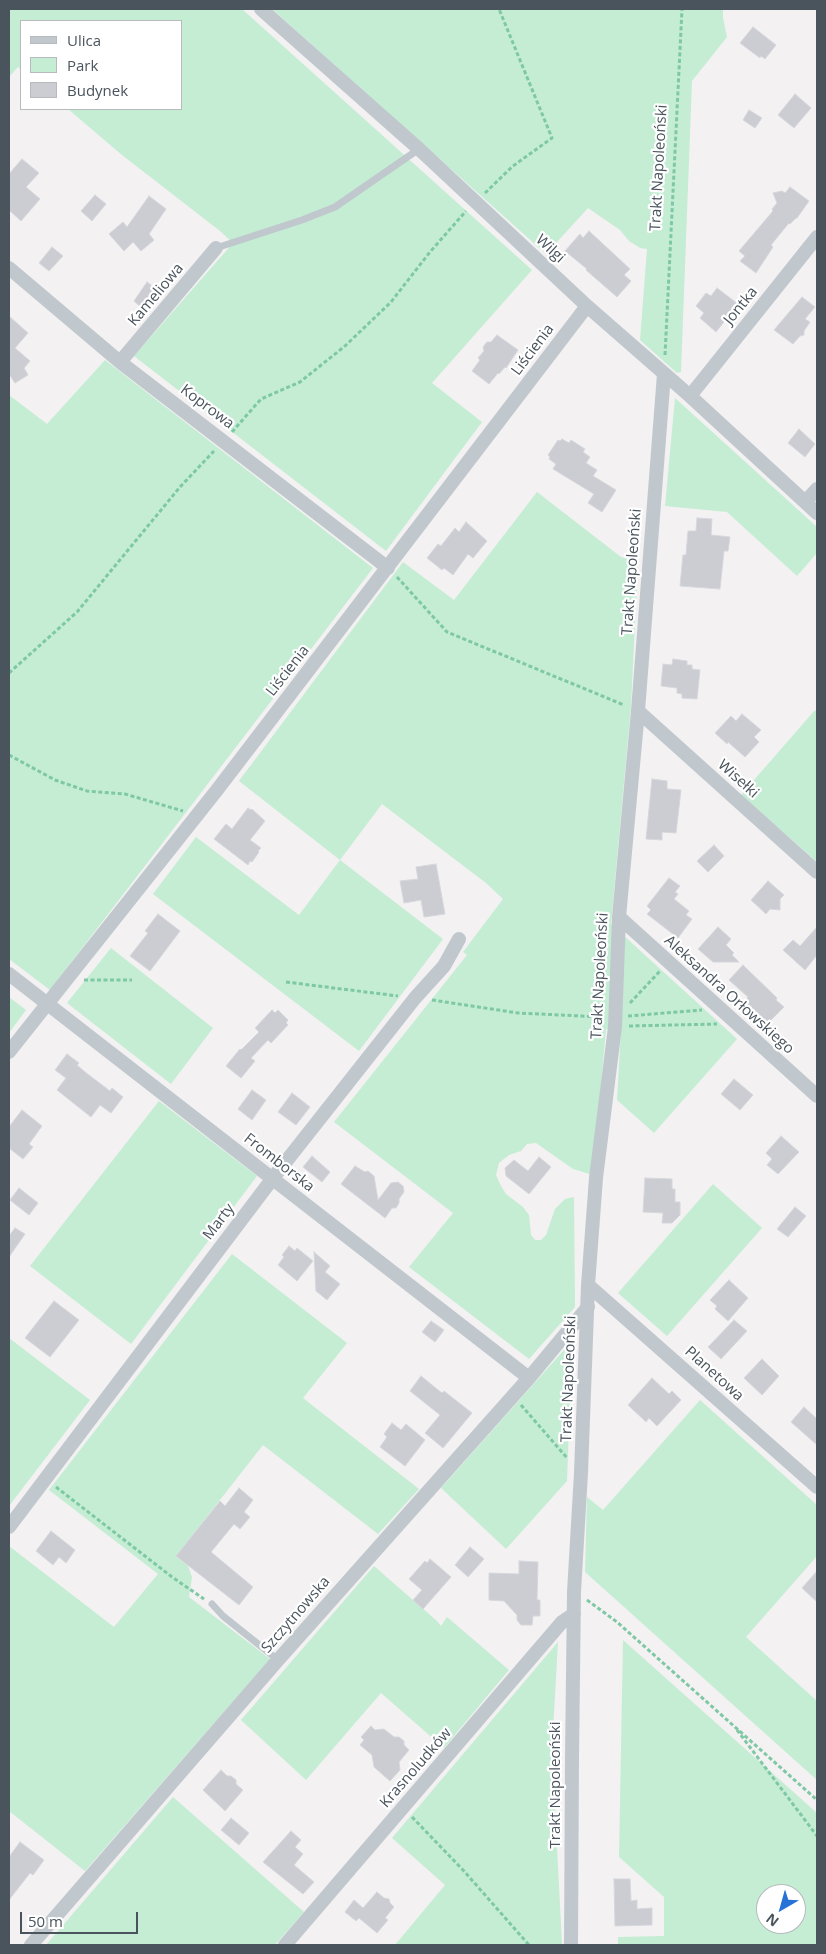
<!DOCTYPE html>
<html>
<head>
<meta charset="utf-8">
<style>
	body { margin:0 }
	#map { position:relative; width:826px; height:1954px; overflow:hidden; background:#f3f1f1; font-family:"Open Sans",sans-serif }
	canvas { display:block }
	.frame { position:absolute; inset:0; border:10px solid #4a545d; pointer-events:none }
	.legend { position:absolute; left:20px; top:20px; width:162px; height:90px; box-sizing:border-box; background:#fff; border:1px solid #b7bbbe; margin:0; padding:6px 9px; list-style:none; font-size:15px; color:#4a545d }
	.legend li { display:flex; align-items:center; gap:10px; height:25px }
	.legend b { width:25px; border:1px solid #b7bbbe }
	.north { position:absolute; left:756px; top:1884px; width:50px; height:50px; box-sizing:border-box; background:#fff; border:1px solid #b7bbbe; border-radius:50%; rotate:218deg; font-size:14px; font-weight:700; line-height:20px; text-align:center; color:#4a545d }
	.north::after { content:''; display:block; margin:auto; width:18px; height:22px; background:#2772d7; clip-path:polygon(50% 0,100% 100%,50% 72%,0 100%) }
	.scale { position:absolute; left:20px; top:1912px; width:118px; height:22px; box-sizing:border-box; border:2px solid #4a545d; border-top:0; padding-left:6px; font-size:15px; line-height:18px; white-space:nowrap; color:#4a545d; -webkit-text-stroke:4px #fff; paint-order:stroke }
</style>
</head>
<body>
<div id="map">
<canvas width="826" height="1954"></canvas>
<div class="frame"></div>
<ul class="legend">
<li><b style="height:6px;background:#c0c8ce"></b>Ulica</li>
<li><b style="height:14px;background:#c4edd4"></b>Park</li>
<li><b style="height:14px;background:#cbcdd3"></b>Budynek</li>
</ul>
<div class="north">N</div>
<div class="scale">50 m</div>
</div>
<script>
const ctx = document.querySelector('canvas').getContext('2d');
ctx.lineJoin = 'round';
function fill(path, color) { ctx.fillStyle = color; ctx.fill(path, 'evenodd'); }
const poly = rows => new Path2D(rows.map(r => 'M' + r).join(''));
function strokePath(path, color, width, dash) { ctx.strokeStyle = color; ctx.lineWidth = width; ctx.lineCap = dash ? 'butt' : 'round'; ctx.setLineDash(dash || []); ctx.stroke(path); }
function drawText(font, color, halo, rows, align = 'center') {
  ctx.font = font + ' "Open Sans",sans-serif'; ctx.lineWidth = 4.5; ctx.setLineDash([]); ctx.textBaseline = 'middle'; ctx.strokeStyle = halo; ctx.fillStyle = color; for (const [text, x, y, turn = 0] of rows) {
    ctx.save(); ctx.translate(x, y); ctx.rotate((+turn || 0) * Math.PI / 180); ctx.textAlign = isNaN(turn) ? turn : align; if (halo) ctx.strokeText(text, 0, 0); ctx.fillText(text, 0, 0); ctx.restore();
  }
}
fill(poly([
	[9,9,242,9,532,270,432,383,482,422,386,551,134,356,233,243,220,231,122,155,68,109,181,109,181,21,21,21,21,70,18,67,9,77],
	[272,9,723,9,723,18,727,37,692,81,681,372,677,373,640,340,647,249,640,248,629,241,620,230,588,208,546,254],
	[105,360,373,568,50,990,9,959,9,395,47,424],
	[675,398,817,527,817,553,797,576,727,512,665,506],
	[537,492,621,557,638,562,631,706,611,924,737,1039,654,1133,617,1100,621,1031,606,1029,593,1175,573,1169,536,1143,527,1144,521,1151,509,1155,499,1163,496,1175,501,1186,506,1194,523,1207,529,1215,531,1235,535,1240,541,1240,546,1235,555,1209,565,1199,574,1197,575,1307,529,1359,409,1267,453,1213,334,1122,467,955,463,952,503,899,486,883,382,804,340,860,443,939,359,1051,153,894,196,837,299,915,340,860,239,781,403,562,454,600],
	[815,710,817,712,817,862,741,795],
	[111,948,213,1028,171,1084,67,1003],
	[9,997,26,1010,9,1033],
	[159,1101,257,1176,131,1344,30,1266],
	[713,1184,762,1228,667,1336,618,1293],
	[232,1254,347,1343,303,1398,419,1489,378,1534,263,1445,176,1556,188,1566,192,1577,189,1597,270,1659,85,1871,9,1811,9,1546,114,1627,158,1574,49,1490],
	[9,1338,90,1400,9,1506],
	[572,1341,567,1481,506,1549,441,1488],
	[700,1400,817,1505,817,1556,746,1637,817,1701,817,1780,585,1572,587,1497,603,1510],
	[374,1566,437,1621,441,1626,447,1617,509,1670,444,1748,381,1693,306,1780,241,1720],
	[623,1640,817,1813,817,1945,618,1945,618,1937,664,1936,664,1897,619,1857],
	[766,1894,796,1894,796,1924,766,1924],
	[558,1642,552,1748,562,1945,395,1945,445,1885,392,1838],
	[173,1797,304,1912,275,1945,46,1945]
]), '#c4edd4');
const building = poly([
	[753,27,776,45,765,59,761,56,760,58,740,43,753,27],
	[795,94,811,108,794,128,778,115,795,94],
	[749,110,762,118,755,128,743,120,749,110],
	[22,159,39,173,26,187,40,199,21,221,9,210,9,174,22,159],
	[790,187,809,201,797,218,796,218,790,224,789,223,771,245,773,247,756,273,740,261,745,256,739,251,773,211,772,209,777,203,773,193,782,191,785,193,790,187],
	[95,195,106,204,92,221,81,211,95,195],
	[149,196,166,209,149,234,154,240,141,251,133,242,124,251,109,234,123,222,127,227,149,196],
	[589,231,630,269,624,275,631,281,617,297,586,270,587,269,565,251,580,234,583,238,589,231],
	[52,247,63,256,49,271,39,263,52,247],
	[147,282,159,291,143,309,134,301,147,282],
	[717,288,738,304,716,332,700,318,704,313,696,306,706,293,711,296,717,288],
	[802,297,815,307,805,319,810,322,804,331,804,335,800,336,793,344,774,330,802,297],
	[9,316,28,333,15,348,30,361,24,368,28,375,15,383,9,374,9,316],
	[497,335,518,350,506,368,505,367,499,374,498,373,489,384,472,371,480,360,478,358,484,351,483,347,487,342,491,342,497,335],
	[799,429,815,444,805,457,788,443,799,429],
	[562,439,569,443,571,440,585,449,583,452,590,457,586,463,597,470,593,476,616,490,602,512,588,503,594,494,553,469,556,464,549,459,550,457,548,455,558,440,560,441,562,439],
	[697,518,712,519,711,535,730,537,728,551,724,551,720,589,680,586,683,555,686,555,688,531,696,531,697,518],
	[466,522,487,541,473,558,468,554,453,575,444,568,442,570,427,558,438,544,441,546,455,528,459,532,466,522],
	[673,659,687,661,687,665,692,665,692,669,700,670,697,699,682,698,682,694,677,693,677,688,661,686,663,664,672,665,673,659],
	[742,714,761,730,754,737,759,742,745,757,728,742,727,744,715,733,731,716,736,721,742,714],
	[652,779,667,781,667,789,681,790,676,833,662,832,662,840,646,839,652,779],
	[248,808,251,810,252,809,265,821,250,840,261,848,258,851,259,852,252,862,250,861,248,865,214,839,226,824,232,829,248,808],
	[714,845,724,856,708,872,697,861,714,845],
	[436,864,445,914,424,917,421,900,404,903,400,881,418,879,416,867,436,864],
	[669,878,680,886,675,892,678,894,674,899,689,911,686,915,692,919,678,938,647,914,651,910,647,906,669,878],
	[768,881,784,895,780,899,780,910,770,909,766,914,751,900,768,881],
	[158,914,180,931,150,971,130,956,148,933,145,931,158,914],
	[718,927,731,939,726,945,734,953,732,955,739,962,713,962,698,949,718,927],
	[817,927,817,955,805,970,783,950,793,940,800,946,817,927],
	[743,965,777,998,776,1000,784,1007,768,1023,745,1001,748,997,729,980,743,965],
	[272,1010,275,1013,278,1010,288,1020,286,1023,288,1025,271,1043,268,1040,251,1058,255,1061,241,1078,226,1066,240,1049,241,1050,259,1032,255,1028,272,1010],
	[67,1054,79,1063,77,1065,85,1072,110,1091,112,1088,123,1097,111,1113,100,1105,91,1117,57,1090,66,1078,55,1070,67,1054],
	[734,1079,753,1095,740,1110,721,1094,734,1079],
	[252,1090,266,1100,252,1120,238,1109,252,1090],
	[292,1093,310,1107,296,1125,278,1112,292,1093],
	[22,1110,42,1126,29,1144,33,1147,23,1159,9,1148,9,1127,22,1110],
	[781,1136,799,1152,778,1174,767,1165,772,1159,766,1153,781,1136],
	[312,1156,330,1172,322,1182,303,1167,312,1156],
	[539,1157,551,1167,529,1194,506,1176,505,1168,514,1160,528,1171,539,1157],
	[355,1166,365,1172,368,1171,374,1176,378,1200,391,1183,398,1182,403,1186,404,1192,399,1199,399,1203,396,1208,392,1208,385,1218,341,1184,355,1166],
	[645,1178,672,1179,672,1189,675,1189,675,1202,680,1202,680,1215,672,1223,662,1223,663,1213,643,1212,645,1178],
	[19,1188,38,1203,29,1215,10,1200,19,1188],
	[795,1207,806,1216,788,1237,777,1229,795,1207],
	[15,1228,25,1234,9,1257,9,1236,15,1228],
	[289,1246,295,1251,297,1248,313,1261,297,1281,278,1265,284,1257,282,1255,289,1246],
	[314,1252,330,1266,325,1272,340,1284,327,1300,316,1291,314,1252],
	[729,1280,748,1298,728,1321,715,1309,717,1306,710,1300,729,1280],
	[54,1301,79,1320,50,1357,25,1338,54,1301],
	[734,1320,747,1331,721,1359,708,1347,734,1320],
	[431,1321,444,1330,435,1342,422,1332,431,1321],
	[762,1359,779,1376,762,1395,744,1378,762,1359],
	[421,1376,442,1393,444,1391,472,1413,443,1448,425,1433,440,1415,410,1391,421,1376],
	[652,1378,669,1394,672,1391,681,1400,657,1426,649,1418,646,1422,628,1405,652,1378],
	[804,1407,817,1419,817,1445,791,1422,804,1407],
	[392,1423,401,1430,406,1424,425,1440,405,1466,380,1447,387,1437,384,1434,392,1423],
	[239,1488,253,1500,244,1512,250,1517,240,1529,234,1524,211,1552,253,1587,239,1605,176,1556,220,1501,225,1506,239,1488],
	[51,1531,75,1550,66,1563,59,1557,53,1565,36,1551,51,1531],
	[470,1547,484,1559,468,1577,455,1565,470,1547],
	[430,1559,451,1577,423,1609,413,1600,422,1590,409,1579,425,1561,427,1563,430,1559],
	[519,1561,538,1562,537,1600,540,1600,540,1616,533,1616,532,1625,521,1625,517,1620,517,1615,504,1601,489,1600,489,1573,519,1574,519,1561],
	[817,1571,817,1602,802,1588,817,1571],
	[371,1726,375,1730,384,1729,394,1737,399,1737,404,1741,404,1745,409,1750,399,1762,400,1770,390,1781,374,1767,372,1755,360,1745,364,1740,361,1737,371,1726],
	[221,1770,227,1776,231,1776,236,1780,236,1784,243,1790,225,1811,203,1790,221,1770],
	[231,1818,249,1833,239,1845,221,1830,231,1818],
	[291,1831,301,1840,295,1847,303,1854,294,1865,314,1882,303,1894,263,1862,291,1831],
	[20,1842,44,1860,33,1875,30,1873,9,1900,9,1857,20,1842],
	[614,1879,630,1879,631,1901,637,1900,637,1909,652,1908,652,1925,615,1926,614,1879],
	[377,1892,384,1898,389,1899,390,1903,394,1907,385,1918,388,1920,377,1933,359,1918,356,1921,345,1912,354,1900,363,1908,377,1892]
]);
fill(building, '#cbcdd3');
strokePath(building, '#d6d7dc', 1);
strokePath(poly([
	[485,193,513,166,552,138,499,9],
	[665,355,682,9],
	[232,432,261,399,300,382,345,346,391,302,430,252,466,211],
	[397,577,447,632,624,705],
	[9,673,77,612,180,487,214,451],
	[9,755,55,780,87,791,125,794,183,811],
	[84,980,132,980],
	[286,982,398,996],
	[432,1000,518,1013,602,1017],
	[630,1003,660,971],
	[628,1016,702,1010],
	[629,1026,717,1024],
	[521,1405,568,1459],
	[56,1487,172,1577,204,1599],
	[587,1600,617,1622,817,1800],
	[737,1730,817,1836],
	[412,1817,463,1870,529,1945]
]), '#7ec8a5', 3, [4, 2.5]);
strokePath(poly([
	[216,248,302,220,335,207,419,149],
	[212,1604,223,1616,278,1660]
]), '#c0c8ce', 7);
strokePath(poly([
	[261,9,419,149,587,306,690,396,817,513],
	[9,268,120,362,388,568],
	[120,362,216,248],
	[690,396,817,237],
	[805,502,817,489],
	[638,711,817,872],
	[619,917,817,1096],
	[9,974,529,1378],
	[9,1052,217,790,587,306],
	[588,1285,817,1487],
	[9,1527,273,1178,415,998,444,966,459,939],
	[31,1945,278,1660,529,1378,588,1307],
	[285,1945,562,1622,574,1614],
	[571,1945,572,1758,574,1592,581,1473,588,1285,596,1178,615,1027,619,917,638,711,664,374]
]), '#c0c8ce', 14);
drawText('15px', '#4a545d', '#fff', [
	["Trakt Napoleoński",659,168,-87],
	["Wilgi",550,249,43],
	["Kameliowa",156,295,-50],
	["Jontka",741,306,-51],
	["Liścienia",533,350,-53],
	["Koprowa",207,407,37],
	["Trakt Napoleoński",632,572,-86],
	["Liścienia",288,671,-52],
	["Wisełki",738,779,42],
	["Trakt Napoleoński",600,976,-87],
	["Aleksandra Orłowskiego",729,995,42],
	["Fromborska",279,1163,38],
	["Marty",219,1222,-53],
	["Planetowa",714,1374,42],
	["Trakt Napoleoński",569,1379,-88],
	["Szczytnowska",296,1615,-49],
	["Krasnoludków",416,1768,-49],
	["Trakt Napoleoński",556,1785,-90]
]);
</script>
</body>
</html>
